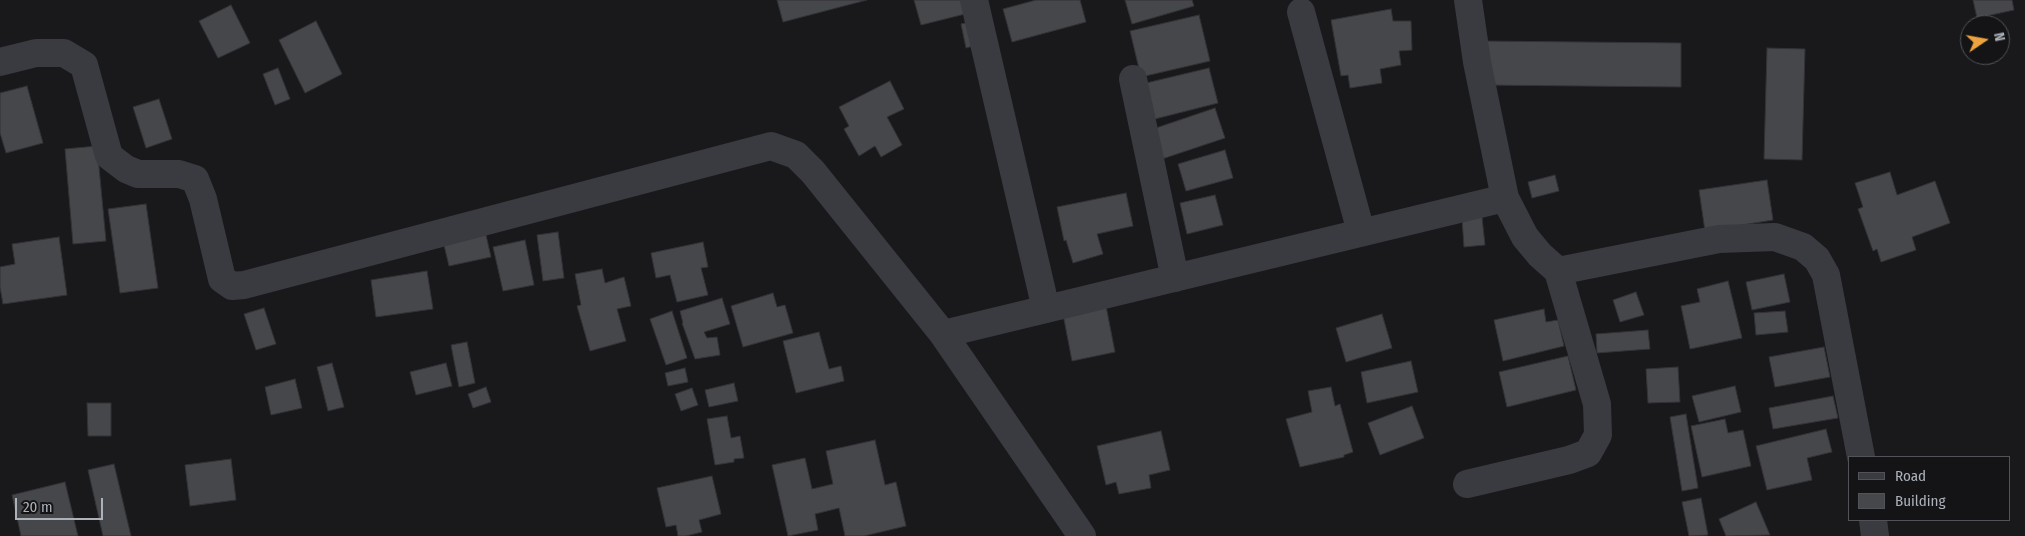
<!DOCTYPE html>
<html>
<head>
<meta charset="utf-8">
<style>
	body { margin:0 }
	#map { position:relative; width:2025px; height:536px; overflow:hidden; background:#19191b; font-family:"Fira Sans Condensed",sans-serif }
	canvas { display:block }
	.legend { position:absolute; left:1848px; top:456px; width:162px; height:65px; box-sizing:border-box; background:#141416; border:1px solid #515358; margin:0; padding:6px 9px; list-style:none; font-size:15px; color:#acb1ba }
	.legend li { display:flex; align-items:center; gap:10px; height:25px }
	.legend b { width:25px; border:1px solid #515358 }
	.north { position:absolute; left:1960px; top:15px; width:50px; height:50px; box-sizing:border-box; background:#141416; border:1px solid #515358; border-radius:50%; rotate:78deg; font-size:14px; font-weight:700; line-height:20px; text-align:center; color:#acb1ba }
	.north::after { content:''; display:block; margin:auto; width:18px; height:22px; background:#eca23f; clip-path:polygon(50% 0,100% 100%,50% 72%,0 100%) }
	.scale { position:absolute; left:15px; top:498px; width:88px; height:22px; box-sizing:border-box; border:2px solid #acb1ba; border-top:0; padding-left:6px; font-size:15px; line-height:18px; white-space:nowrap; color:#acb1ba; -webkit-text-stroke:4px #141416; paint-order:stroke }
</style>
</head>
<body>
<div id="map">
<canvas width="2025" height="536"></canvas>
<ul class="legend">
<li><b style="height:6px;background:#3a3b40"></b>Road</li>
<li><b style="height:14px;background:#46474b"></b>Building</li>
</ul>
<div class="north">N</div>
<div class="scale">20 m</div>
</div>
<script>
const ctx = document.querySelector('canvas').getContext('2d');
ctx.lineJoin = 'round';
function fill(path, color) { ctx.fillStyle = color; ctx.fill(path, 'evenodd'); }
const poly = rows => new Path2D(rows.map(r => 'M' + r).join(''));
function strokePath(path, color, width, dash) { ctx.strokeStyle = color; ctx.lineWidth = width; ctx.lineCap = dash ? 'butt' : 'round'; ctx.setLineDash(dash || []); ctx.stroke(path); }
const building = poly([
	[777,0,867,0,783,22,777,0],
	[914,0,966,0,969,13,921,25,914,0],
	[1036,0,1080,0,1086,22,1012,42,1003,9,1036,0],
	[1125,0,1192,0,1194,6,1132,24,1125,0],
	[1973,0,2012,0,2014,10,1977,18,1973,0],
	[231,5,250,43,218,58,199,21,231,5],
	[1391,9,1393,21,1411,21,1412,50,1399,51,1401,65,1380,69,1382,83,1350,88,1348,75,1341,76,1331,20,1391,9],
	[1199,15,1210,61,1141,77,1130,31,1199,15],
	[316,21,342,74,305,93,279,40,316,21],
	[975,21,980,44,966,48,961,24,975,21],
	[1482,41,1681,43,1681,87,1482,85,1482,41],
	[1767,48,1805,49,1802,160,1764,159,1767,48],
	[278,68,290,99,275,105,263,74,278,68],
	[1209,68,1218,103,1151,120,1142,84,1209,68],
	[890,81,904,109,887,117,902,145,881,157,875,146,859,156,844,129,849,126,839,107,890,81],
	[27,86,43,143,6,153,0,133,0,93,27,86],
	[159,99,172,139,146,148,133,107,159,99],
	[1215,108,1225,138,1162,159,1153,129,1215,108],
	[97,146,106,241,73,244,65,149,97,146],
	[1225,150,1233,178,1186,191,1178,164,1225,150],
	[1890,172,1897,195,1935,181,1950,223,1912,237,1916,250,1881,262,1877,249,1873,251,1858,209,1863,207,1855,183,1890,172],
	[1555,175,1559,191,1532,198,1528,182,1555,175],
	[1767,180,1773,220,1705,231,1699,190,1767,180],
	[1126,193,1133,226,1097,234,1103,254,1073,263,1066,240,1064,241,1057,207,1126,193],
	[1215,195,1223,225,1187,234,1180,203,1215,195],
	[146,204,158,288,120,293,108,209,146,204],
	[1482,217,1485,245,1464,247,1462,219,1482,217],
	[558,232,564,278,543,281,537,235,558,232],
	[486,235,491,257,449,266,444,245,486,235],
	[59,237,67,295,3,304,0,287,0,267,15,264,12,244,59,237],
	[525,240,534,285,503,291,493,247,525,240],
	[703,242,708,267,701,268,708,295,677,302,670,275,656,278,651,253,703,242],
	[602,269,605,283,624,277,631,306,617,309,626,341,590,351,577,306,581,305,575,274,602,269],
	[427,271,433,309,376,317,371,280,427,271],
	[1784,274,1790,302,1752,310,1746,282,1784,274],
	[1728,281,1742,338,1690,349,1681,306,1700,302,1697,289,1728,281],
	[1636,292,1644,315,1620,322,1613,300,1636,292],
	[773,293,777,307,785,305,793,333,743,347,731,306,773,293],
	[722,298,730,324,704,332,707,338,717,337,720,355,695,359,682,323,683,323,680,311,722,298],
	[1106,306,1115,352,1072,361,1063,314,1106,306],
	[264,308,276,344,256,350,244,314,264,308],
	[1544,309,1546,322,1558,320,1564,346,1503,361,1494,320,1544,309],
	[672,311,687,358,666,365,650,319,672,311],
	[1785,311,1788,332,1756,335,1754,313,1785,311],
	[1382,314,1392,348,1346,362,1336,328,1382,314],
	[1648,330,1650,349,1597,353,1596,334,1648,330],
	[819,332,829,369,841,366,844,381,796,393,783,341,819,332],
	[467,342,475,383,459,387,451,345,467,342],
	[1824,347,1830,377,1775,387,1769,357,1824,347],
	[1568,356,1576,390,1507,407,1499,372,1568,356],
	[1411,361,1418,392,1367,403,1361,372,1411,361],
	[332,363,344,407,328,411,317,367,332,363],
	[446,363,452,386,416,395,410,372,446,363],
	[1678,367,1680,402,1648,403,1646,369,1678,367],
	[685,368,688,382,668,386,665,373,685,368],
	[295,379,302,408,271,415,265,387,295,379],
	[734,383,738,401,709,407,705,390,734,383],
	[1735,386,1741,412,1699,422,1692,396,1735,386],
	[486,387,491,402,473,408,468,394,486,387],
	[1331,387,1335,406,1340,404,1353,452,1344,455,1344,457,1300,467,1286,419,1312,412,1308,391,1331,387],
	[692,388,698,405,681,411,675,394,692,388],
	[1833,396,1838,418,1773,429,1769,408,1833,396],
	[87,403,111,403,111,436,88,436,87,403],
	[1412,406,1424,438,1380,455,1368,423,1412,406],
	[1686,414,1698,488,1682,491,1670,417,1686,414],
	[727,416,731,438,740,436,744,458,734,459,734,462,715,465,707,419,727,416],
	[1725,419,1728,433,1743,430,1751,466,1702,477,1691,426,1725,419],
	[1826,429,1832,452,1807,458,1812,480,1767,490,1756,446,1826,429],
	[1161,431,1170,470,1149,475,1151,488,1119,494,1116,482,1106,485,1097,446,1161,431],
	[875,440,885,485,896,482,906,526,864,536,845,536,839,508,815,514,818,530,788,536,772,465,805,458,812,489,833,484,826,451,875,440],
	[231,459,236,500,190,506,185,465,231,459],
	[114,464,131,536,103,536,88,470,114,464],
	[712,476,721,514,699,520,702,532,686,536,678,536,676,525,666,527,657,488,712,476],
	[65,482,78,536,21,536,12,495,65,482],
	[1701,498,1708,535,1689,536,1682,502,1701,498],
	[1756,502,1770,535,1726,536,1719,519,1756,502]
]);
fill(building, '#46474b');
strokePath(building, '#333337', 1);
strokePath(poly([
	[974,0,1046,309],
	[1301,12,1361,232],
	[0,62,36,53,64,53,84,65,109,156,126,169,138,174,179,174,195,179,203,199,222,279,232,286,244,285,771,146,796,155,813,172,943,334,1082,536],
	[1133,79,1175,278],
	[1558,271,1719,239,1775,237,1803,247,1817,259,1826,275,1861,457],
	[943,334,1505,198],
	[1467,484,1569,460,1588,453,1598,435,1597,404,1558,271,1540,255,1525,237,1505,198,1477,62,1468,0],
	[1873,520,1875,536]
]), '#3a3b40', 28);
</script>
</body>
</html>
